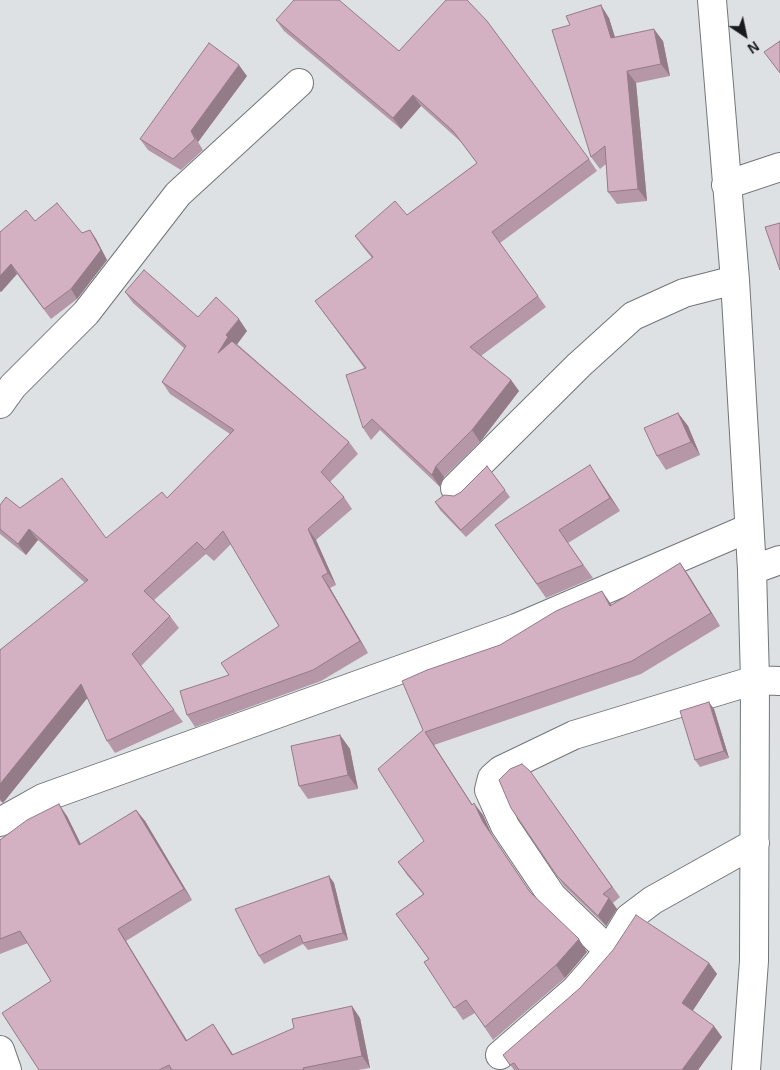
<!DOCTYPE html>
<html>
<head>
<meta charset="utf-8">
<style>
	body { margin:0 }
	#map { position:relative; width:780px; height:1070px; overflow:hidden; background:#dde1e4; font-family:Helvetica,sans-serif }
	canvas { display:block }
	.north { position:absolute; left:720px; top:10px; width:50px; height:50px; -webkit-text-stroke:4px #dde1e4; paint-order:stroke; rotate:146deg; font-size:14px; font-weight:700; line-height:20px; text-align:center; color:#191a1b }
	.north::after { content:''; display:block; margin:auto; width:18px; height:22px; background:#191a1b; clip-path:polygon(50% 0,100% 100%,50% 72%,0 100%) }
</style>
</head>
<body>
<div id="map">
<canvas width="780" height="1070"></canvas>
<div class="north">N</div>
</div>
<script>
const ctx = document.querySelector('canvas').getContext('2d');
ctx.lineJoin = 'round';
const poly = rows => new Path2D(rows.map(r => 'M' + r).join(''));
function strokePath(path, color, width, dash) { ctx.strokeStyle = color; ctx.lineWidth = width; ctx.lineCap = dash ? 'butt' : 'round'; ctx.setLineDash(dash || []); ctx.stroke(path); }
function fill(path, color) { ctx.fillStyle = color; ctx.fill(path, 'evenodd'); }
const minor = poly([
	[712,0,735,280,752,570,755,680,754,961,746,1070],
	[726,185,780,167],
	[0,404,13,386,86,313,178,194,299,83],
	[455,488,579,365,633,316,684,293,735,280],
	[752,570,780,560],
	[0,822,43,798,516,628,749,528],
	[609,951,552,896,505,826,489,790,492,778,501,770,574,735,755,680,780,681],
	[0,1050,7,1070],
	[500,1055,576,989,609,951,629,918,653,900,755,843]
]);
strokePath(minor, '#727679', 30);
strokePath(minor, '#fff', 28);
fill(poly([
	[609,18,615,37,663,41,670,76,636,83,647,201,617,204,608,192,606,164,600,169,591,157],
	[276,20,399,51,589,159,597,171,500,243,546,307,481,356,511,380,519,391,480,442,444,477,440,487,380,430,371,440,363,428,365,369,315,301,372,258,363,247,355,236,407,215,477,163,461,142,421,106,401,129,284,31],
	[247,76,198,142,203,150,181,170,148,150,140,139],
	[35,221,82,233,90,230,96,239,107,260,77,299,51,319,17,274,1,292,0,291,0,232],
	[125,292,198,317,247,331,237,344,349,442,358,454,330,482,344,497,352,509,316,540,336,585,330,588,368,653,321,681,195,727,187,715,279,626,231,544,214,561,206,554,154,600,170,616,179,628,141,666,183,722,115,753,107,741,87,698,3,803,0,801,0,650,85,583,38,540,26,555,0,534,0,505,20,508,106,538,167,498,230,434,170,394,162,382,185,349,133,303],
	[678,413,688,426,700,455,666,470,657,456],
	[487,466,510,497,466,537,440,510,435,502,454,496,461,492],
	[599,479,620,511,568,543,593,578,546,598,495,525],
	[680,563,689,576,720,626,641,674,434,745,472,805,483,815,492,835,531,893,587,952,565,978,493,1040,475,1013,463,1020,424,962,429,960,396,914,423,894,407,875,398,862,424,841,423,730,500,645,612,605],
	[714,709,729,758,700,767,695,760],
	[340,735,350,749,358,789,308,799,299,786],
	[530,771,620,897,613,903,617,909,606,926,564,886,511,808],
	[136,810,145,821,192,900,126,941,187,1040,213,1024,233,1055,360,1018,370,1068,358,1070,39,1070,51,981,28,943,0,954,0,840,67,816,81,844],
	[329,876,334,883,348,940,308,950,303,944,264,964,259,956],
	[709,963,717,974,692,1011,722,1037,698,1070,514,1070,503,1055]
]), '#b697a8');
fill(poly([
	[601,5,609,18,619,51,611,38],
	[654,29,663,41,670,76,661,64],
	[239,65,247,76,198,142,203,150,191,131],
	[627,71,636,83,647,201,638,189],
	[413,95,421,106,401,129,393,118],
	[90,230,96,239,107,260,77,299,71,289],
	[11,264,17,274,1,292,0,291,0,276],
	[239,319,247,331,235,347,218,353,226,335],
	[511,380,519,391,480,442,472,430],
	[678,413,688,426,700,455,691,442],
	[590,465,599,479,620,511,610,498],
	[436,466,444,477,440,487,432,475],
	[29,529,38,540,26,555,18,544],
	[308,529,316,540,336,585,328,573],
	[680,563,689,576,720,626,711,613],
	[322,576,330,588,368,653,360,641],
	[602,591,611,604,619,619,610,606],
	[81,684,89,696,3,803,0,799,0,784],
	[709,702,714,709,729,758,724,751],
	[425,732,434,745,481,818,472,805],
	[340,735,350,749,358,789,348,775],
	[474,803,483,815,492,835,483,822],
	[59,804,67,816,87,857,79,845],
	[136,810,145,821,192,900,184,889],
	[329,876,334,883,348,940,343,933],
	[609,898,617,909,606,926,598,916],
	[118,929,126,941,194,1053,186,1041],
	[579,939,587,952,565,978,556,965],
	[709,963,717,974,690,1015,682,1003],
	[352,1006,360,1018,370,1068,362,1056],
	[213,1024,221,1036,241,1067,232,1055],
	[714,1026,722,1037,698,1070,682,1070]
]), '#947b88');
const building = poly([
	[294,0,339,0,399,51,446,0,467,0,487,21,589,159,492,232,538,296,470,347,511,380,472,430,436,466,432,475,372,419,363,428,346,375,366,368,315,301,373,257,355,236,395,201,407,215,477,163,453,131,413,95,393,118,276,20,294,0],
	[601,5,611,38,654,29,661,64,627,71,638,189,608,192,605,146,591,157,552,30,570,25,566,16,601,5],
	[780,41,780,73,764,52,780,41],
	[209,43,239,65,191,131,195,139,173,159,140,139,209,43],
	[57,203,82,233,90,230,101,250,71,289,44,309,11,264,0,276,0,232,26,210,35,221,57,203],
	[780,223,780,270,765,227,780,223],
	[144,270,198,317,216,297,239,319,226,335,228,337,218,353,232,341,349,442,321,472,344,497,308,529,328,573,322,576,360,641,313,670,187,715,180,691,229,675,221,663,279,626,223,531,205,550,197,542,144,591,170,616,132,654,174,710,107,741,81,684,0,784,0,650,88,580,29,529,18,544,0,529,0,505,6,497,20,508,62,478,106,538,162,492,167,498,234,430,162,382,186,346,125,292,144,270],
	[678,413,691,442,657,456,644,428,678,413],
	[590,465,610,498,559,530,583,565,537,584,495,525,590,465],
	[487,466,505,490,461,530,435,502,444,495,454,496,461,492,487,466],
	[680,563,711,613,632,661,425,732,472,805,474,803,483,822,530,892,579,939,556,965,485,1027,466,1000,454,1008,424,962,429,959,396,914,424,894,398,862,424,841,378,769,423,730,402,681,427,670,500,645,556,611,602,591,610,606,680,563],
	[709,702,724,751,695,760,680,711,709,702],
	[340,735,348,775,299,786,291,746,340,735],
	[522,764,530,771,612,887,603,894,609,898,598,916,557,876,511,808,499,780,510,769,522,764],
	[59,804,79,845,136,810,184,889,118,929,186,1041,213,1024,232,1055,294,1028,292,1019,352,1006,362,1056,303,1068,304,1070,172,1070,169,1065,159,1070,39,1070,2,1013,51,981,20,931,0,939,0,840,27,820,59,804],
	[329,876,343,933,303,943,300,935,259,956,235,909,329,876],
	[636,915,709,963,682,1003,714,1026,682,1070,519,1070,514,1063,510,1065,503,1055,580,988,613,950,636,915]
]);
fill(building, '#d4b0c3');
strokePath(building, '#947b88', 1);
</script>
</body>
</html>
